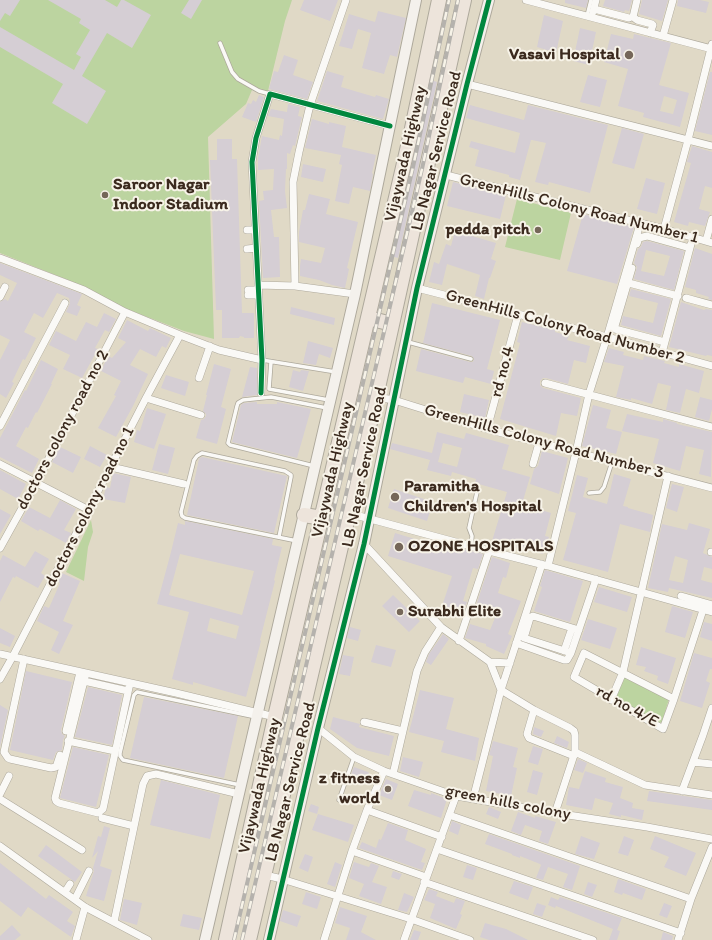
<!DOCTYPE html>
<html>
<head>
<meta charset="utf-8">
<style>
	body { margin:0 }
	canvas { display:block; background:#e0d9c6 }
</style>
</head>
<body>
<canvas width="712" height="940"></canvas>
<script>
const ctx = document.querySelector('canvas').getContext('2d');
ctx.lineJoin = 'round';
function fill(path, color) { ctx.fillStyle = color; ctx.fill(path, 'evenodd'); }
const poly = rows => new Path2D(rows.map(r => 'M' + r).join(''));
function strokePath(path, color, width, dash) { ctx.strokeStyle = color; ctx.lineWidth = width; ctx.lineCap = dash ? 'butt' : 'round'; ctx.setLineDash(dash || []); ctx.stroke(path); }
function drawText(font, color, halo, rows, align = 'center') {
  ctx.font = font + ' Itim,sans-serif'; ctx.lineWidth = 4; ctx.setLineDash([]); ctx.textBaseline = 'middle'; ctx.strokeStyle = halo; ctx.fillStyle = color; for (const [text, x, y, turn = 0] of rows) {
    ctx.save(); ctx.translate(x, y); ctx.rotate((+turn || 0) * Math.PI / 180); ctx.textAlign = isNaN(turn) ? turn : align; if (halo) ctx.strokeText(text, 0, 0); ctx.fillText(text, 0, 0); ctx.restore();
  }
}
fill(poly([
	[0,0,292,0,285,21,267,95,252,90,246,104,208,137,214,339,184,331,103,300,88,288,0,253],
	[517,199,571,213,560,260,505,247],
	[91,520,93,532,88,547,84,581,66,572],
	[624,677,669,699,662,722,658,724,614,700]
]), '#bcd4a0');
fill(poly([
	[0,0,20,0,10,16,5,13,0,21],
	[48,0,105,0,117,7,121,0,124,0,151,15,132,48,107,33,82,76,106,91,87,124,52,103,63,84,0,47,0,27,74,70,81,57,76,54,90,30,79,23,81,19],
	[189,0,202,0,191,19,181,13],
	[304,0,338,0,330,21,300,10],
	[565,0,588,0,586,8,565,3],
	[605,0,632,0,629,11,625,10,624,12,603,6],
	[642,0,668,0,662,21,639,14],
	[678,0,700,0,709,2,706,13,677,6],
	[378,11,406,18,397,57,390,55,384,74,362,68,371,33,358,29,352,49,339,46,349,14,375,22],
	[544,15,563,21,556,53,537,47],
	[580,28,596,32,589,65,573,61],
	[611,34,633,39,634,34,671,43,659,85,689,93,680,127,643,117,644,113,618,106,628,69,604,62],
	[664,96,677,100,673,114,660,111],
	[284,55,298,60,293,75,313,82,307,99,269,89,274,71,278,72],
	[327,71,344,76,341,87,375,97,376,95,389,99,383,119,317,101],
	[710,72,712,72,712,135,695,131],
	[588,75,607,80,600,107,580,102],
	[431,80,437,82,398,258,391,256],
	[259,95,264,97,256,122,242,117,248,103,251,104,253,100,256,102],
	[288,104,300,107,298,116,302,117,295,146,293,145,290,154,287,153,287,169,286,169,285,191,287,208,271,210,274,237,279,237,280,277,263,278,259,201,264,200,263,191,273,190,274,169,258,170,258,158,262,136,279,140,280,135,282,136,284,119,268,116,271,109,287,112],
	[470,105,524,120,528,105,608,125,590,193,549,182,548,185,535,182,546,143,532,140,531,140,520,180,509,177,509,175,475,166,479,150,469,147,471,141,515,153,520,133,466,118],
	[312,119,329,124,329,122,346,126,342,147,376,155,372,173,373,174,370,191,353,187,349,204,335,201,342,165,339,164,341,155,305,148],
	[622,128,644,134,634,169,612,163],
	[217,139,232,139,232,159,237,159,242,313,254,313,254,338,244,338,244,337,240,336,239,338,222,338,222,310,216,310,210,160,217,160],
	[692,146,712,152,712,188,705,186,699,209,710,212,705,226,689,222,688,226,674,222,691,163,687,162],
	[303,164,326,169,323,182,301,177],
	[646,178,665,183,657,214,637,209],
	[453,182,506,195,500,219,447,206],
	[309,194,330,199,326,214,358,222,347,268,349,269,345,288,332,285,319,280,300,276,300,266,301,259,321,263,325,248,299,242,299,232,303,210,305,210],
	[583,214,634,227,617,284,567,271],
	[455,231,496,243,491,259,496,261,490,278,489,278,484,299,475,296,480,275,447,264,442,285,429,282,434,262,439,264,446,244,451,246],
	[647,241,684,251,674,290,634,279,637,267,634,263,638,249,641,247,643,242],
	[646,250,670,256,664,276,641,271],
	[695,248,712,254,712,300,708,299,709,297,696,293,696,290,685,287],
	[0,263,82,294,77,305,81,307,77,316,66,312,70,303,69,298,57,293,43,318,34,313,24,332,36,338,25,360,23,359,12,382,14,383,6,398,0,394,0,360,10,340,0,335,0,302,5,299,8,301,17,283,0,275],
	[631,289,671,299,661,336,621,325,623,316,653,323,658,303,629,296],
	[681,302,704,310,706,309,712,310,712,356,707,355,706,356,669,347],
	[432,303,500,320,487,369,494,371,491,384,465,377,463,383,416,371,421,349,470,362,473,362,474,359,472,356,423,343],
	[291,307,335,318,334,325,290,314],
	[104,313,116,319,109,332,105,330,95,348,98,349,82,378,63,369,70,355,49,345,56,331,76,341,86,322,97,327],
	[127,320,148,331,150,328,171,338,166,348,162,346,156,357,140,349,130,365,148,374,133,406,116,437,98,428,116,396,114,395,121,381,101,371,108,356,112,358,126,342,118,338],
	[522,322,555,330,555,332,569,336,567,340,590,346,586,363,574,360,568,384,546,378,543,378,540,381,540,385,543,388,581,398,577,416,561,413,556,436,500,419,520,343,517,342],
	[308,341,333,348,330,358,319,354,316,365,303,363],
	[609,348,624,352,623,355,643,360,644,356,665,361,664,363,679,367,679,364,704,371,699,393,686,389,680,413,666,410,671,386,658,383,652,404,631,398,631,400,616,397,624,366,604,362],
	[41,360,58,369,51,384,52,384,37,413,36,412,28,428,26,427,16,446,39,459,32,473,0,457,0,438,25,390,26,391],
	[214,364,231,369,221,407,226,409,217,444,196,438,201,420,204,419,206,416,206,414,203,411,207,395,206,395],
	[250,367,257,368,257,395,242,397],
	[293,370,300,372,301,370,309,371,303,391,289,387],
	[166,375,189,382,185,396,161,388],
	[464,394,489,400,485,418,460,412],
	[700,397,712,400,712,409,709,421,695,417],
	[257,402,257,404,277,404,277,402,311,409,297,458,232,442,241,405,244,403],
	[593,405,611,410,606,428,622,432,616,454,582,446],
	[147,408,166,414,154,449,134,442,137,430,140,431],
	[627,414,663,422,663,419,677,423,677,424,712,432,711,477,699,474,704,450,686,446,680,471,653,463,659,439,622,431],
	[437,432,464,439,466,433,509,445,502,469,530,477,522,504,551,513,545,536,549,537,543,554,528,550,527,553,517,550,517,548,492,541,507,492,475,483,476,479,452,472,451,476,427,470,430,460,390,449,392,443,432,453],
	[443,443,462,448,457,467,438,462],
	[159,444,175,448,168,474,152,470],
	[90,446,107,455,100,467,84,459],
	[60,447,81,457,73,473,52,462],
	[542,451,568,458,559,494,530,484,534,469,538,466],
	[202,457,287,476,274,533,187,515,199,459],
	[0,470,26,484,18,499,0,489],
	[113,473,131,477,125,503,103,499,106,487,110,488],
	[614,474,631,479,623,506,628,507,628,508,653,515,650,532,620,524,608,572,563,560,576,513,568,511,577,475,588,478,583,497,607,504],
	[672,484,684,487,677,512,666,508],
	[394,489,433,502,427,521,388,508],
	[60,500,76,509,64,530,71,533,66,543,40,529,38,531,21,521,29,507,50,518],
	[0,509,11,515,0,534],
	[185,521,273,539,272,545,282,547,274,580,275,581,260,640,261,641,246,697,193,682,193,685,172,679,189,612,157,604,171,552,178,523,185,525],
	[180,554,254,571,242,615,169,595],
	[210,618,239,626,236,639,207,631],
	[689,523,710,529,703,553,712,557,712,569,704,567,701,580,712,583,712,598,669,588,668,592,648,588,662,524,687,530],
	[675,556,688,560,683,583,669,580],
	[395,533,458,552,459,548,483,554,478,569,473,568,463,601,467,602,460,618,440,612,452,576,388,556],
	[35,551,49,559,41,573,45,576,38,588,16,576,15,578,13,577,0,602,0,561,3,555,25,567],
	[492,557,510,563,506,578,503,577,498,593,521,601,508,634,512,636,504,654,486,646,486,644,465,638,470,624,490,630,495,618,474,612],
	[545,570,583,581,570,622,534,611,542,587,540,586],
	[62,573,80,581,63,621,73,625,59,654,51,650,59,632,37,621,44,606,49,608,60,583,58,582],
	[599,587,632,597,627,612,594,602],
	[393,595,420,621,409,632,382,606],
	[672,606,693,612,685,638,665,632],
	[588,619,617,628,610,649,581,640],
	[704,622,712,624,712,641,700,637],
	[350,627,361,630,358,641,347,638],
	[0,628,15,636,10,647,0,643],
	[443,634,449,639,431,665,426,662,429,654],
	[376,645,396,650,391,667,371,662],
	[641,647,676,658,668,684,657,680,658,676,644,671,646,667,636,665],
	[694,653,712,658,712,669,710,669,706,681,710,683,702,708,680,701],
	[343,655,354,657,350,676,339,674],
	[26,671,72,682,61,730,62,734,65,736,63,740,62,750,56,752,53,760,10,750],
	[88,687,122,695,112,745,75,737],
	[420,690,454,698,446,729,479,738,475,761,441,752,444,741,409,732],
	[144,697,238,716,224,778,130,758],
	[0,705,8,710,0,747],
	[333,717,360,724,359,727,394,736,389,756,357,748,330,729],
	[534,727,544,731,541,737,533,734],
	[557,736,569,742,567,748,554,743],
	[493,741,518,748,513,767,517,768,511,796,486,791,493,756,489,755],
	[533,746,543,749,538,765,528,762],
	[73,747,109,755,96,807,60,798],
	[403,757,423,762,419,777,400,771],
	[578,759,587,763,583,773,574,770],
	[354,767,368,772,369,773,365,783,350,777],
	[533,770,543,773,537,795,527,792],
	[585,771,606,778,605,782,623,787,620,798,633,803,632,808,644,810,642,820,621,815,621,817,609,814,613,803,595,798,592,810,566,805,569,787,579,789],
	[386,779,398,784,392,800,379,795],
	[161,780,220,795,210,839,150,825],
	[414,790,431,795,431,793,447,799,441,818,408,806],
	[649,791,712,800,712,810,647,801],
	[311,804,319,807,317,814,308,811],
	[489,807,501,812,498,819,486,814],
	[518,812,535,818,535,816,556,822,548,844,539,841,542,831,525,825,521,835,511,831],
	[318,814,354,825,348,842,312,830],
	[452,821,461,825,458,835,449,831],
	[388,823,408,830,405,840,426,849,421,862,425,863,422,870,359,848,362,842,376,848,379,839,381,840],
	[104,826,110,828,100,866,112,870,104,901,86,896,94,871,93,868,98,851,92,858,98,836,101,837],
	[489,834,580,866,572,890,563,887,568,874,548,867,543,880,536,878,541,865,540,864,520,856,520,858,512,855,512,854,485,844],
	[581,836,600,843,594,859,575,854],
	[624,836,634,840,628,856,618,853],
	[655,836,696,853,686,876,664,867,669,857,650,849],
	[46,845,82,872,75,882,38,856],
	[305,854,313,857,308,872,299,868],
	[335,862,342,865,335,887,327,884],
	[354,862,369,867,371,863,379,866,372,882,387,887,381,904,359,896,364,884,349,878],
	[0,863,46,899,49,895,73,912,67,921,75,926,71,937,28,907,21,917,0,901],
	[467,865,477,868,473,880,463,877],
	[393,871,402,874,399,880,391,877],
	[618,879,646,889,642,900,623,893,622,895,614,892],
	[514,881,533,887,528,900,509,893],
	[588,882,597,885,592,897,584,894],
	[429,889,438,892,436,896,454,903,456,898,465,901,460,914,462,915,456,929,430,918,435,904,424,900],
	[306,892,321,897,317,909,302,904],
	[404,893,414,897,407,912,398,910],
	[551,897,558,900,560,897,622,918,617,930,620,931,617,940,609,940,613,929,556,906,555,908,548,905],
	[124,899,142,903,137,925,120,920],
	[537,903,546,906,542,917,533,914],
	[664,903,672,906,667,918,659,915],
	[340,907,367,916,361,932,376,940,346,940,350,928,335,923],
	[283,910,301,916,297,927,280,921],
	[183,914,202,918,199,930,180,926],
	[485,923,506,929,528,940,489,940,480,937],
	[12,925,21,935,15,940,0,940,0,936],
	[414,930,421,932,418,940,410,940],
	[663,932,673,936,672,940,661,940]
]), '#d5ced4');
const lane = poly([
	[587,16,591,0],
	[220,43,232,72,238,79,259,91,270,94],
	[408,342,471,359],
	[262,360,336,372],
	[271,362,269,389,329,400],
	[314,466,230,445,228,443,237,406,238,403,243,400,271,397,327,408],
	[589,493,600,492,604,487,612,462],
	[279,537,291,477,291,475,285,471,202,453,197,456,194,460,181,512,182,516,185,518,297,541],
	[471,547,472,536,469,528,477,492],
	[240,785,123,760,120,756,120,753,134,695,137,692,256,717],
	[339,800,354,757]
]);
const street = poly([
	[526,0,712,49],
	[637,0,633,17,637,20,652,24,653,25,650,33],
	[594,9,629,18],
	[593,12,596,0],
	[663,36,673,0],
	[467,84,712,146],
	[446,175,664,229,712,243],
	[664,229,688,140,712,44],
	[247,230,255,230],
	[706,241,712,219],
	[637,244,639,238,647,236,690,248],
	[247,249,256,248],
	[0,258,84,290,125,312,180,335,219,350,262,360],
	[632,268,615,326,615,329,665,342],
	[625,282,678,296],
	[258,285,295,286,355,294],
	[295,286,293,182,299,152,310,105,346,0],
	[417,288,607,337,712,366],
	[248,290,258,290],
	[248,295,258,295],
	[0,297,5,287],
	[686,298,712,305],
	[662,353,691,244],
	[199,378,210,346],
	[545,383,712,427],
	[261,393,262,360,252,162,256,138,270,94,390,126],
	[376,397,394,400,487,429,712,488],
	[146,398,201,415],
	[0,426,65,303],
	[487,429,518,315],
	[0,464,89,510],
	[533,464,539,443],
	[111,467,184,484],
	[348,513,489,551,548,566,712,612],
	[364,544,441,627,490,662,510,663],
	[0,548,36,483,125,312],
	[711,552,712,552],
	[548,566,576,452,589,394,607,337,640,224],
	[681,596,712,605],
	[459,641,489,551],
	[516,643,564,660,567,660,571,653,596,579],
	[564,651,572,628],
	[571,653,524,638,530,618,533,616,579,630],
	[0,654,176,693,275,717],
	[24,659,4,752,8,758,10,759,51,768,56,767,60,755],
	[490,662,501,690,534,710,570,728,574,731,575,735,575,752,555,813],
	[86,673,55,798,56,801,59,803,98,813,103,809,130,683],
	[0,679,13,656,146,398,180,335],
	[84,681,128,691],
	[674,699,663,729,574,677,584,653,674,699,703,610],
	[611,700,623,672,668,476],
	[534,710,527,734,529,738,574,756],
	[364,722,403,731],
	[318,728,354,757,384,771,456,796,555,813,647,827,712,839],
	[66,731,80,672],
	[68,741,115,751],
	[575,752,645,785,712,795],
	[693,762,712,764],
	[393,774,417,671,425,652,441,627],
	[682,791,703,735,712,708],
	[0,794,9,776],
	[0,799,82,850],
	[473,799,501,690,542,564],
	[367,810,442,837],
	[449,815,691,899],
	[102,818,134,826],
	[0,846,85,907,148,940],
	[437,849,681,933],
	[352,851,426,877],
	[265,875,282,879,411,919,470,940],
	[424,882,593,940],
	[65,892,70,884],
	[75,899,89,871],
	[114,922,143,784,147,776,156,774,239,794],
	[76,940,85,907],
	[324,940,352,851,367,810,384,771],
	[404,940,456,796],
	[678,940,691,899,712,847]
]);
const secondary = poly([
	[205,940,355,294,416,0],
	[269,940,318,728,364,544,417,288,467,84,489,0]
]);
const highway = poly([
	[368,318,392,324],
	[304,515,322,518],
	[226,940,275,717,411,133,439,0],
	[249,940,376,397,464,0]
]);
strokePath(lane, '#aea99c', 5);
strokePath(street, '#aea99c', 8);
strokePath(secondary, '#aea99c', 12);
strokePath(highway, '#aea99c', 16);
strokePath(lane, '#faf9f6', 3.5);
strokePath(street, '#faf9f6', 7);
strokePath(secondary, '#f4f1ec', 10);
strokePath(highway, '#ede4db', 14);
const rail = poly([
	[234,940,413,167,449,0],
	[242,940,422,169,458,0]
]);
strokePath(rail, '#b5b2ad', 4);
strokePath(rail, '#f7f3e8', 2.5, [8]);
strokePath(poly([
	[261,393,262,360,252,162,256,138,270,94,390,126],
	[269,940,318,728,364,544,417,288,467,84,489,0]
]), '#00873e', 5);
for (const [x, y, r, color] of [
	[629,55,5,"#756759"],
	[105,195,4,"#756759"],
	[538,230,4,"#756759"],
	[395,497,5,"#756759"],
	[399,547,5,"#756759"],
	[400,612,4,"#756759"],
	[388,789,4,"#756759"]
]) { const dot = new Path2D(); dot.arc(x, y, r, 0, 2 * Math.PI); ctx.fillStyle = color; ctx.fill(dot); strokePath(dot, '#f7f3e8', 1.5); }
drawText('bold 17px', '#3b2a1e', '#f7f3e8', [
	["Vasavi Hospital",620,55,"right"],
	["Saroor Nagar",113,185],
	["Indoor Stadium",113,205],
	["pedda pitch",530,230,"right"],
	["Paramitha",404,487],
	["Children's Hospital",404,507],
	["OZONE HOSPITALS",408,547],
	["Surabhi Elite",408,612],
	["z fitness",380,779,"right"],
	["world",380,799,"right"]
], 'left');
drawText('17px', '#3b2a1e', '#f7f3e8', [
	["LB Nagar Service Road",437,151,-76],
	["Vijaywada Highway",406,154,-77],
	["GreenHills Colony Road Number 1",579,209,14],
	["GreenHills Colony Road Number 2",565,327,15],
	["rd no.4",503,372,-75],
	["doctors colony road no 2",63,430,-62],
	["GreenHills Colony Road Number 3",544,442,15],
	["LB Nagar Service Road",365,467,-78],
	["Vijaywada Highway",333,470,-77],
	["doctors colony road no 1",90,507,-63],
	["rd no.4/E",627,707,29],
	["LB Nagar Service Road",291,782,-76],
	["Vijaywada Highway",260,786,-77],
	["green hills colony",508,803,11]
]);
</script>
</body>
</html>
